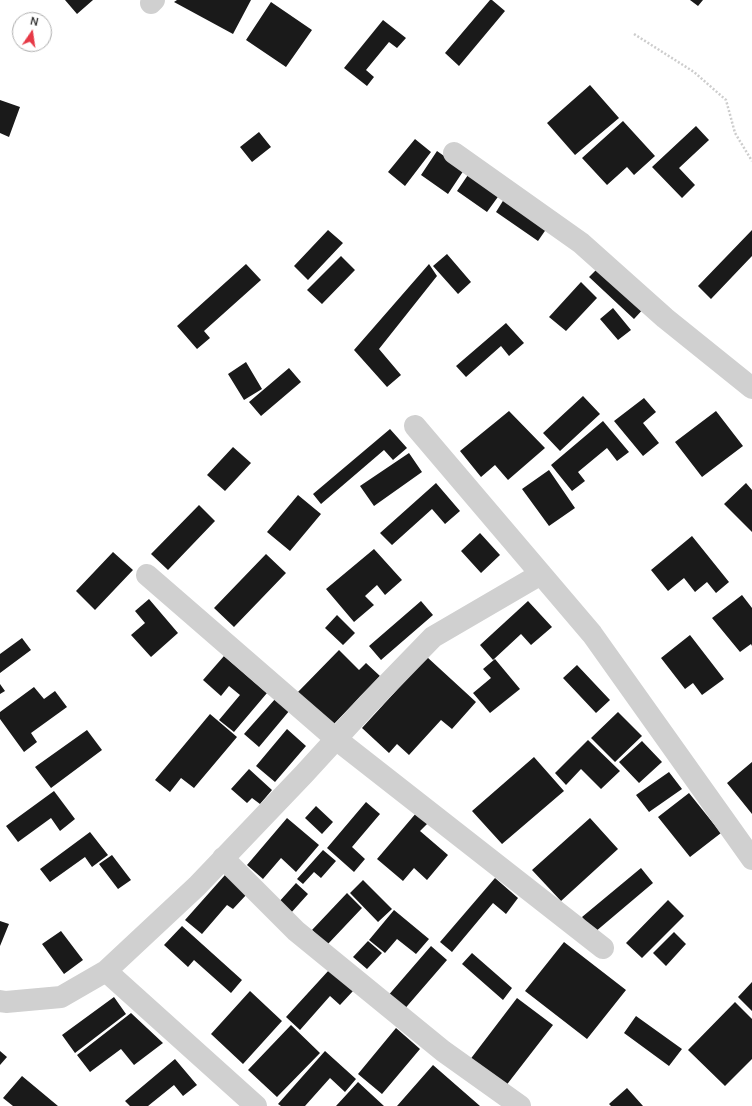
<!DOCTYPE html>
<html>
<head>
<meta charset="utf-8">
<style>
	body { margin:0 }
	#map { position:relative; width:752px; height:1106px; overflow:hidden; background:#fff; font-family:Manrope,sans-serif }
	canvas { display:block }
	.north { position:absolute; left:12px; top:12px; width:40px; height:40px; box-sizing:border-box; background:#fff; border:1px solid #adadad; border-radius:50%; rotate:13deg; font-size:11px; font-weight:700; line-height:16px; text-align:center; color:#333 }
	.north::after { content:''; display:block; margin:auto; width:14px; height:18px; background:#e63946; clip-path:polygon(50% 0,100% 100%,50% 72%,0 100%) }
</style>
</head>
<body>
<div id="map">
<canvas width="752" height="1106"></canvas>
<div class="north">N</div>
</div>
<script>
const ctx = document.querySelector('canvas').getContext('2d');
ctx.lineJoin = 'round';
function fill(path, color) { ctx.fillStyle = color; ctx.fill(path, 'evenodd'); }
const poly = rows => new Path2D(rows.map(r => 'M' + r).join(''));
function strokePath(path, color, width, dash) { ctx.strokeStyle = color; ctx.lineWidth = width; ctx.lineCap = dash ? 'butt' : 'round'; ctx.setLineDash(dash || []); ctx.stroke(path); }
fill(poly([
	[65,0,93,0,77,14],
	[177,0,251,0,233,34,174,2],
	[490,0,492,0,505,11,459,66,445,53],
	[690,0,703,0,698,6],
	[271,2,312,30,286,67,246,40],
	[383,20,406,38,397,48,389,42,366,70,374,77,367,86,344,68],
	[590,85,619,118,575,155,547,123],
	[0,100,20,107,9,137,0,133],
	[623,121,655,156,634,175,627,167,607,185,582,158],
	[696,126,709,140,679,168,695,185,682,198,652,167],
	[259,132,271,147,252,162,240,147],
	[415,139,431,152,405,186,388,172],
	[437,151,464,170,448,194,421,175],
	[470,172,500,194,487,212,457,191],
	[506,196,549,225,538,241,496,212],
	[328,230,343,243,308,280,294,266],
	[752,230,752,256,711,299,698,286],
	[447,254,471,282,458,294,433,266],
	[341,256,355,270,322,304,307,290],
	[246,264,261,280,204,331,210,338,197,349,177,326],
	[429,264,437,276,379,349,401,375,387,387,354,350],
	[602,264,646,306,634,319,589,277],
	[581,282,597,298,566,331,549,317],
	[613,308,631,330,618,340,600,319],
	[506,323,524,343,509,356,501,346,466,377,456,366],
	[246,362,262,389,244,400,228,374],
	[289,368,301,382,261,416,249,402],
	[583,396,600,414,560,451,543,433],
	[644,398,656,412,643,423,659,443,643,456,614,421],
	[509,411,545,448,508,480,495,465,481,477,460,451],
	[716,411,743,446,702,477,675,442],
	[603,421,629,452,617,461,607,448,578,472,585,481,572,491,551,465],
	[390,429,407,448,393,460,384,450,321,504,313,494],
	[233,447,251,463,225,491,207,475],
	[409,453,422,472,374,506,360,486],
	[549,470,575,508,549,526,522,489],
	[436,483,460,511,445,524,432,509,392,545,380,533],
	[746,483,752,490,752,532,724,504],
	[298,495,321,514,290,551,267,532],
	[199,505,215,521,168,570,151,554],
	[480,533,500,555,481,573,461,551],
	[692,536,729,582,716,593,707,582,695,592,684,578,668,591,651,570],
	[374,549,402,580,385,595,377,585,365,596,374,605,354,622,326,589],
	[113,552,133,570,95,610,76,591],
	[266,554,286,573,234,627,214,608],
	[742,595,752,608,752,646,751,644,740,652,712,618],
	[149,599,178,633,151,657,131,635,145,623,135,611],
	[421,601,433,615,381,660,369,646],
	[528,601,552,627,531,645,521,634,493,660,480,645],
	[337,615,355,633,343,645,325,628],
	[690,635,724,679,702,695,693,683,685,689,661,658],
	[22,638,31,650,0,673,0,654],
	[339,650,359,670,366,663,380,676,332,726,297,693],
	[224,656,267,693,234,732,219,720,240,695,229,686,221,696,203,680],
	[427,657,476,702,452,729,441,720,409,755,397,744,389,753,362,728],
	[495,659,520,689,490,713,473,693,491,678,483,669],
	[577,665,610,700,596,713,563,678],
	[0,684,5,691,0,694],
	[34,687,44,699,55,691,67,707,31,733,37,742,24,752,0,719,0,712],
	[276,698,290,710,259,747,244,734],
	[618,712,642,736,615,762,591,738],
	[210,714,237,737,194,788,181,778,170,792,155,780],
	[287,729,306,746,275,782,256,766],
	[87,730,102,750,51,788,35,767],
	[588,740,620,771,601,789,581,769,566,785,555,773],
	[642,741,662,762,639,783,619,762],
	[534,757,564,791,502,844,472,811],
	[752,762,752,814,727,783],
	[249,769,272,790,260,804,252,798,247,803,231,789],
	[669,772,682,789,649,812,636,795],
	[54,791,75,819,60,831,51,818,18,842,6,826],
	[689,793,721,833,690,857,658,817],
	[366,802,380,814,352,847,365,859,354,872,327,848],
	[316,806,333,822,322,834,305,818],
	[417,812,429,822,420,831,448,855,427,880,414,868,403,881,377,859],
	[287,818,319,845,296,872,281,858,263,879,247,865],
	[590,818,618,849,561,901,532,870],
	[90,832,108,855,92,867,85,857,50,882,40,869],
	[323,850,336,861,321,878,314,872,303,884,297,879],
	[112,855,131,880,118,889,99,864],
	[641,868,653,883,595,932,582,917],
	[225,875,247,894,233,909,227,905,202,934,185,920],
	[495,878,518,898,506,914,493,903,452,952,440,942],
	[363,880,392,909,378,922,350,893],
	[296,883,308,894,290,914,278,903],
	[347,893,362,908,327,945,312,930],
	[668,900,684,916,642,958,626,943],
	[394,910,429,939,416,954,397,939,385,953,369,940],
	[0,921,9,924,0,946],
	[182,926,242,980,231,993,194,960,188,967,164,945],
	[61,931,83,960,64,974,42,944],
	[674,932,686,944,666,966,653,953],
	[368,941,382,953,367,969,353,957],
	[564,942,626,990,587,1039,525,991],
	[431,946,447,960,402,1012,386,998],
	[472,953,512,988,503,1000,462,964],
	[329,970,353,991,340,1005,330,996,300,1030,286,1017],
	[752,982,752,1011,738,997],
	[250,991,282,1021,243,1064,211,1034],
	[114,997,126,1014,75,1053,62,1035],
	[517,998,553,1025,505,1087,469,1061],
	[735,1002,752,1019,752,1059,725,1086,688,1050],
	[131,1013,163,1043,134,1065,121,1049,90,1072,77,1055],
	[636,1016,682,1049,669,1066,624,1033],
	[291,1025,320,1053,277,1097,248,1070],
	[396,1028,420,1049,382,1094,358,1074],
	[0,1051,7,1057,0,1065],
	[325,1051,356,1079,345,1092,330,1078,305,1106,281,1106,278,1104],
	[175,1059,197,1085,183,1096,174,1085,148,1106,130,1106,125,1101],
	[433,1065,480,1106,397,1106],
	[22,1076,58,1106,13,1106,3,1098],
	[358,1082,384,1106,336,1106],
	[627,1088,643,1106,611,1106,609,1104]
]), '#1a1a1a');
strokePath(poly([
	[634,34,694,72,726,100,735,133,752,161]
]), '#cdcdcd', 2.5, [2, 2]);
strokePath(poly([
	[151,3,154,0],
	[454,153,581,243,665,318,752,388],
	[415,426,592,634,752,859],
	[147,575,336,739,603,948],
	[223,858,296,931,443,1051,520,1106],
	[106,971,256,1106],
	[0,1001,6,1002,61,997,106,971,197,886,304,774,368,704,433,637,541,574]
]), '#d0d0d0', 22);
</script>
</body>
</html>
